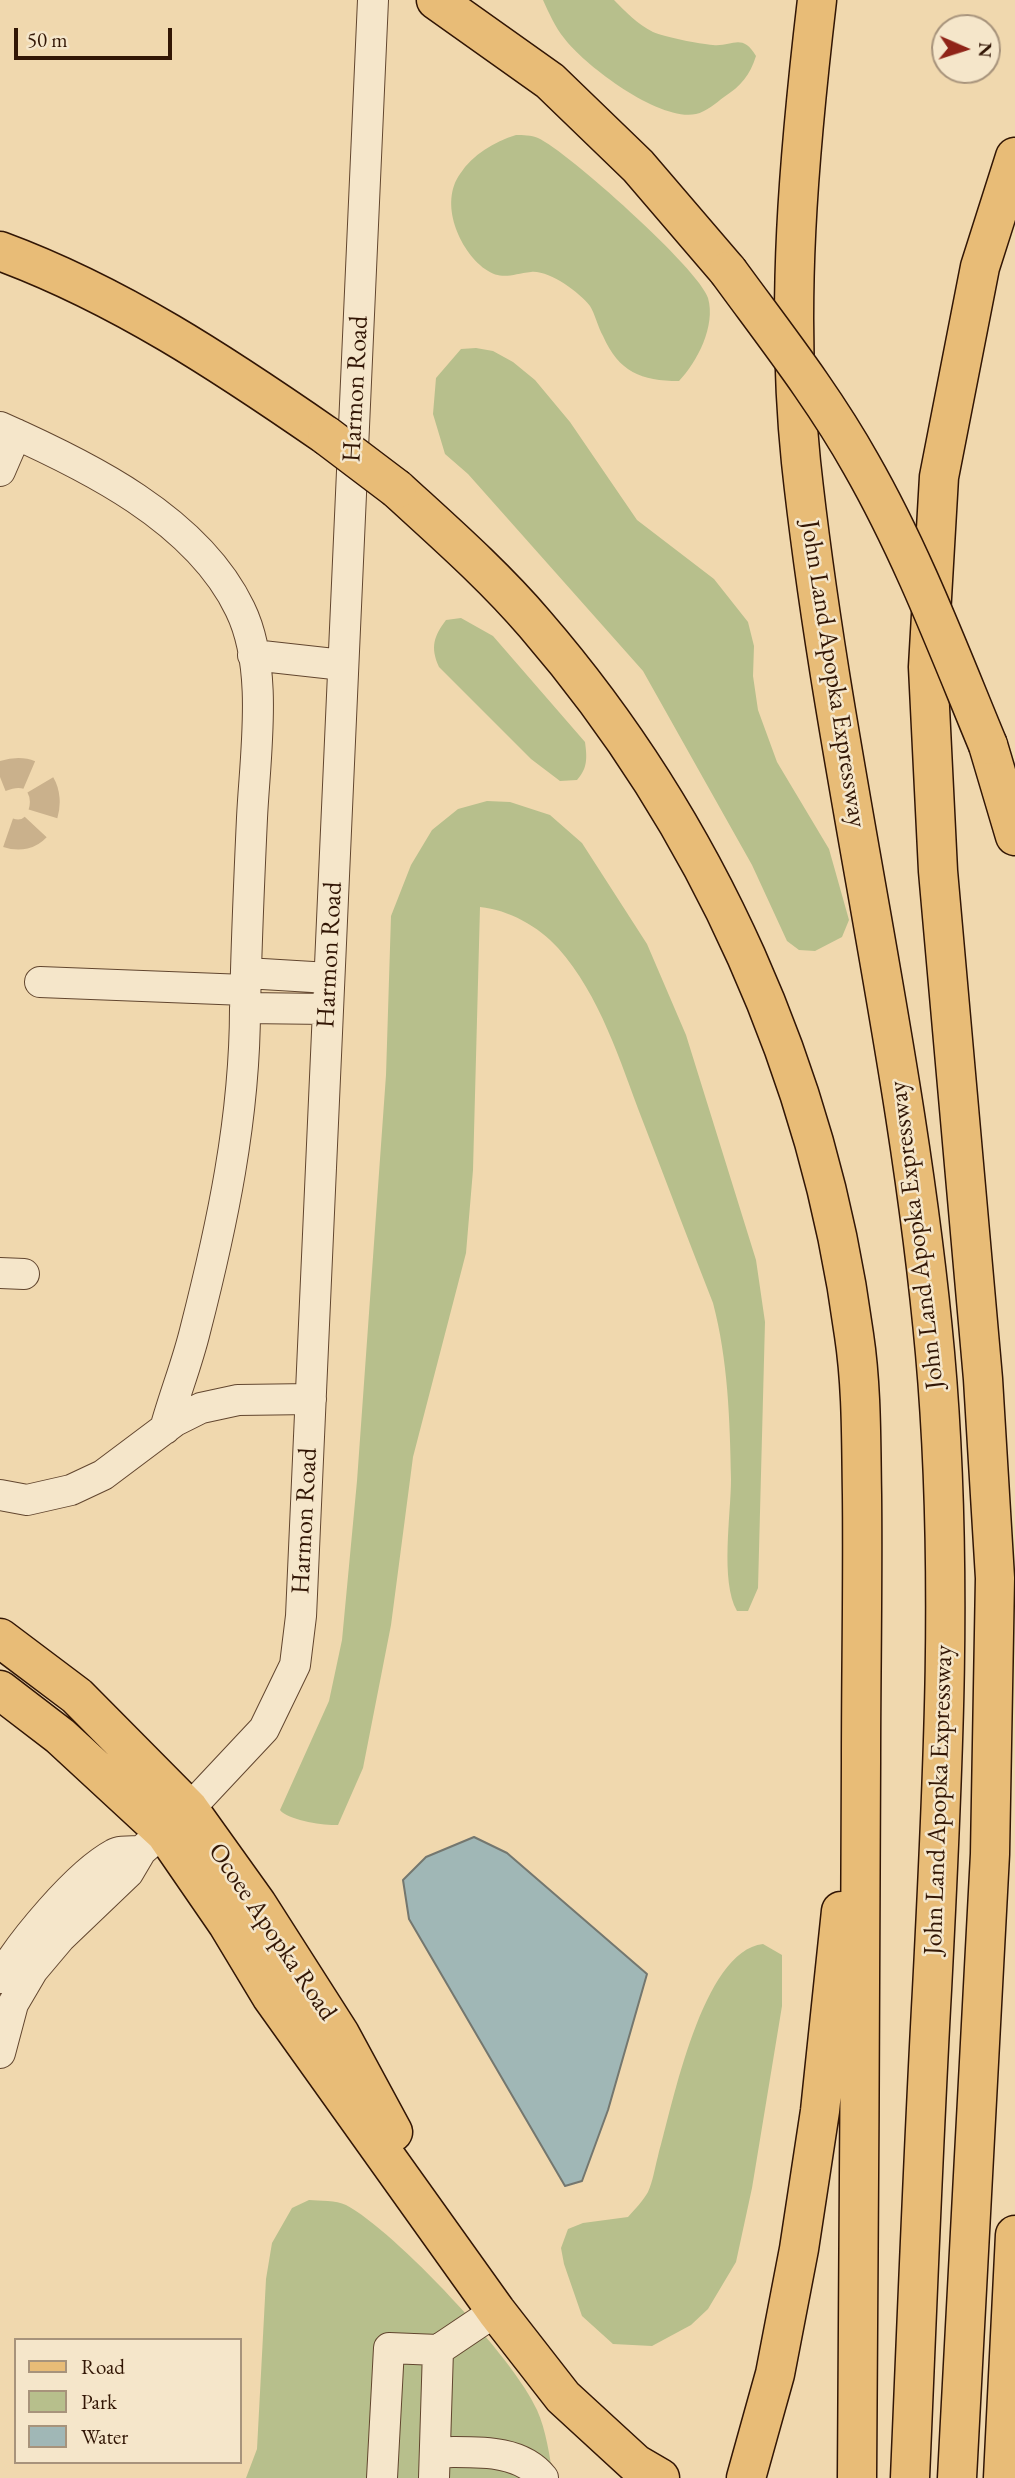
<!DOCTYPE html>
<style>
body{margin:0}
#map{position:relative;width:1015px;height:2478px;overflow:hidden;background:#f0d8ae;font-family:"EB Garamond",serif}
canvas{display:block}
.legend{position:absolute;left:14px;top:2338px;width:228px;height:126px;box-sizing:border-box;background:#f5e6ca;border:2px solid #a7937b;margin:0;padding:9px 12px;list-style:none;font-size:21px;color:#321605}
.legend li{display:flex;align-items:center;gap:14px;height:35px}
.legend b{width:35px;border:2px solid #a7937b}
.north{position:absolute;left:931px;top:14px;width:70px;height:70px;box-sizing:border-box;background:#f5e6ca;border:2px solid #a7937b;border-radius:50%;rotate:93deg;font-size:19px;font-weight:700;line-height:28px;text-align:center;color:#321605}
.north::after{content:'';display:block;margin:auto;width:24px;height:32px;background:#8f2418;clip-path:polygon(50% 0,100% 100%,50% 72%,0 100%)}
.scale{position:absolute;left:14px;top:28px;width:158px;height:32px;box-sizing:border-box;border:4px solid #321605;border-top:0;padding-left:9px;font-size:21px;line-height:24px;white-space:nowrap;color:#321605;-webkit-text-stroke:5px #f5e6ca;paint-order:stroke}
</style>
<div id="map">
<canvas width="1015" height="2478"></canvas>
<ul class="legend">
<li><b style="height:9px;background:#e8bc77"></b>Road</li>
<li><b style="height:19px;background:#b7bf8c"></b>Park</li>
<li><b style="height:19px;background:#a0b7b6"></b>Water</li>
</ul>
<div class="north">N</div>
<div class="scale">50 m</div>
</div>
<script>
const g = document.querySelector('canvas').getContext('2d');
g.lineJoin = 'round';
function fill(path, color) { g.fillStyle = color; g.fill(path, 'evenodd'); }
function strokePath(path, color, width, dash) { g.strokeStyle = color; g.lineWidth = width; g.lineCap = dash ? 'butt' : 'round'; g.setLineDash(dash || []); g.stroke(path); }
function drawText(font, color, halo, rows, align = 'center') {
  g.font = font + ' "EB Garamond",serif'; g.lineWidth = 5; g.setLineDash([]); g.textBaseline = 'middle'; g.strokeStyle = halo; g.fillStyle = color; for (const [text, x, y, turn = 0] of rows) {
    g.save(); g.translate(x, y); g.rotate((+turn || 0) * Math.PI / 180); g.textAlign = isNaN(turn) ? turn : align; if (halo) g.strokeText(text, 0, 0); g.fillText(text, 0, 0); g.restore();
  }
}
fill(new Path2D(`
 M543,0H614C626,12 637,24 653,32C665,37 699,44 713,45C732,47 742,32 756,56C750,75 741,86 724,97C716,103 706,112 696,114C660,122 585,66 564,38C555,27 549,13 543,0Z
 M516,135C523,135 531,135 538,138C567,151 700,270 708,298C716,326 697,362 679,381C641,381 619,372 603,336C598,327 595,314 590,306C579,292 549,270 531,272C512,274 502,281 485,269C459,250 439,203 460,174C473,154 494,142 516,135Z
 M476,348L493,351L513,362L535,380L570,422L637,520L714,579L748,622L754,646L753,676L758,710L777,762L829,849L849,920L842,937L815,951L799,950L787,941L752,865L643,671L468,474L445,454L433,414L436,378L461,349Z
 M461,618L493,636L585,742C587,757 588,768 577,780L560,781L531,759L439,667C430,647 434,636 446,620Z
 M487,801L510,802L550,815L582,843L647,944L686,1035L756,1260L765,1322L758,1588L748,1611H737C720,1581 731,1515 731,1479C730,1420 728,1360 713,1303C689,1242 666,1181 642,1119C620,1061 600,995 558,948C538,926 509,910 480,907L473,1170L466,1253L413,1457L391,1625L363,1768L338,1825C325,1826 287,1820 280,1810L329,1701L342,1640L357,1481L386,1075L391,916L411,865L432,830L458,809Z
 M763,1944L782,1955V2006L752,2188L736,2262L708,2309L691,2325L652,2346L613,2344L582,2316L564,2264L561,2248L568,2229L583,2223L628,2217C635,2209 643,2201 648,2192C653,2181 655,2167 658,2156C673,2104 702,1951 763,1944Z
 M309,2200C320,2201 336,2200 346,2205C395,2231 515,2359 537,2410C546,2430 550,2457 553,2478H246L257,2449L266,2279L272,2243L292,2208Z`), '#b7bf8c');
const water = new Path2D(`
 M474,1837L507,1853L647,1974L608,2110L582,2181L565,2186L409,1919L403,1880L426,1857Z`);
fill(water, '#a0b7b6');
strokePath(water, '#74776f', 2);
strokePath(new Path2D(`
 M0,777C65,751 54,860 0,829`), '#cab18c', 30, [30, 15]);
const minor = new Path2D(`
 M0,427C86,465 197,519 240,609C269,668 255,754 252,818C249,883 246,949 245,1014
 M0,471L16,434
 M253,655L343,665
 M246,973L329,978
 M40,982L245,990
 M0,1273L24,1274
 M165,1429C174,1396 187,1364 195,1331C222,1226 245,1118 245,1008L328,1009
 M0,1495L27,1500L71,1490L103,1475L175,1421L201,1408L238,1400L311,1399
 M0,1978C21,1942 77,1874 114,1854C121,1850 133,1852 141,1851
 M0,2053L13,2004L33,1970L60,1938L128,1873L141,1851L189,1809L264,1729L295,1665L301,1616L373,0
 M435,2452C472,2453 518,2447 543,2478
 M382,2478L389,2348L438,2350L496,2311
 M434,2478L438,2350`);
const major = new Path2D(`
 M0,1638L77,1696L189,1809L257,1904L340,2034L393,2132
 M0,1690L60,1736L165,1833L227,1923L271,1996L496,2311L563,2397L636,2464L660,2478`);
const highway = new Path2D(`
 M436,0L550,81L638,166L728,271
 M817,0C799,153 785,307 801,462C833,760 908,1053 935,1353C954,1565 943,1778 932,1990C923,2153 917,2315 910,2478
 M0,251C119,295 223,364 327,436
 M397,489C445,533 493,575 535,624C708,824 819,1073 854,1335C862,1388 861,1442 862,1495C863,1584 861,1673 861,1762C860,2001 859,2239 857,2478
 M988,745L1015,836
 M746,2478L775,2374L799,2249L820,2111L841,1911
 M957,2478L990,1854L995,1578L983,1379L938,871L928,667L939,477L980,267L1015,157
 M1003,2478L1015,2235`);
strokePath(minor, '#62462f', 32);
strokePath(major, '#321605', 41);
strokePath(highway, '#321605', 41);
strokePath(minor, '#f5e6ca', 30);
strokePath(major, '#e8bc77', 38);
strokePath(highway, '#e8bc77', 38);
const highwayBridge = new Path2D(`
 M728,271C774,334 823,396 861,464C912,553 949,651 988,745
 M327,436L397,489`);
strokePath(highwayBridge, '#321605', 41, []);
strokePath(highwayBridge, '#e8bc77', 38);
drawText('26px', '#321605', '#f5e6ca', [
 ["Harmon Road",356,389,-87],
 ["John Land Apopka Expressway",833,674,81],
 ["Harmon Road",330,955,-87],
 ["John Land Apopka Expressway",917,1235,-97],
 ["Harmon Road",305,1521,-87],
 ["John Land Apopka Expressway",939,1800,-88],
 ["Ocoee Apopka Road",272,1932,56]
]);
</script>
